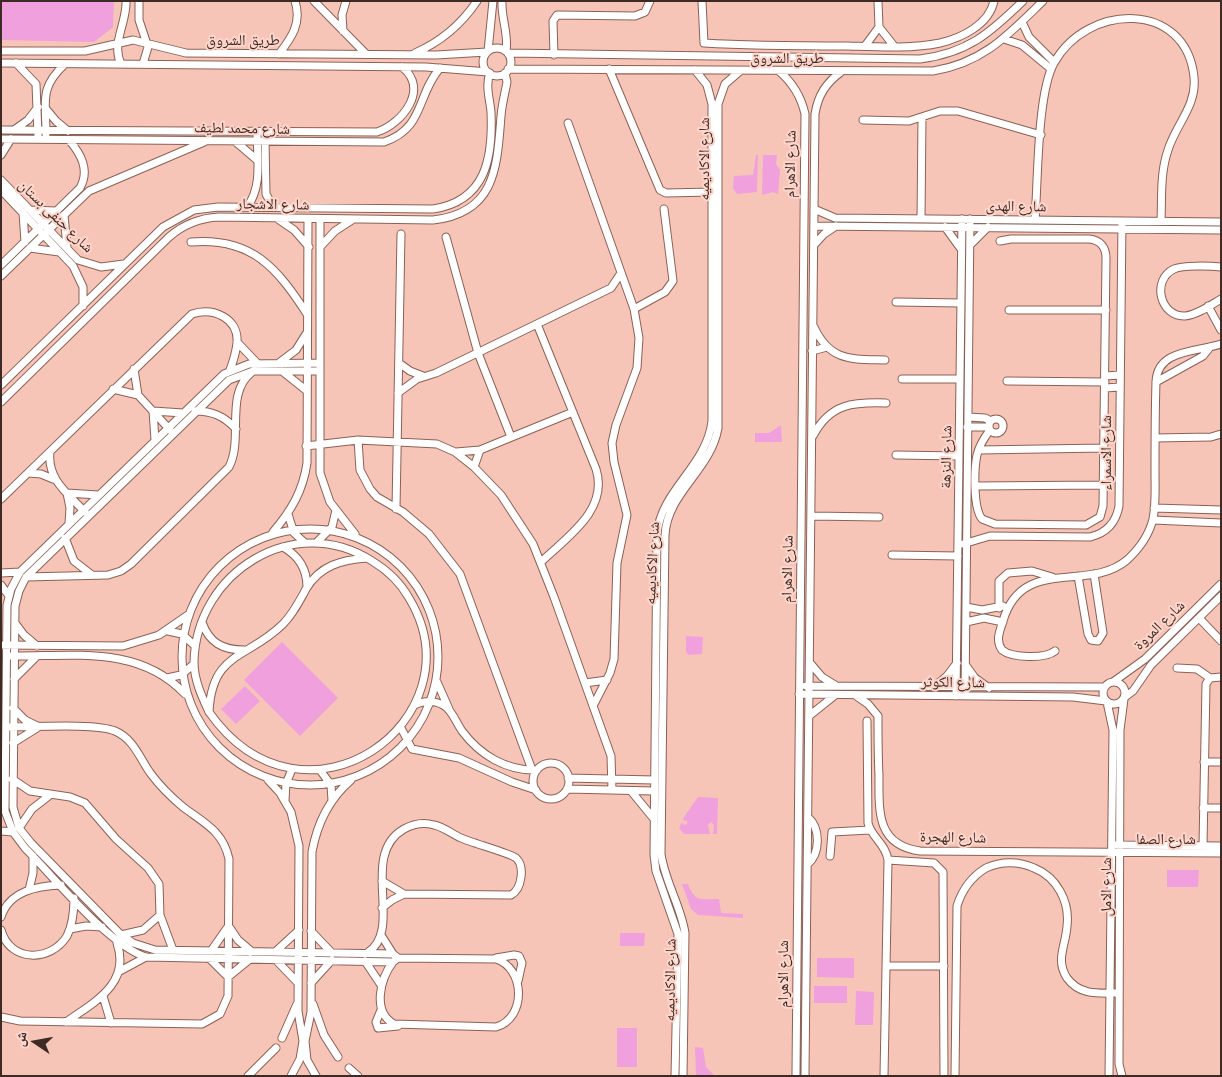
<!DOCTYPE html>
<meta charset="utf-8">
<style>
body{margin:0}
#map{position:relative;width:1222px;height:1077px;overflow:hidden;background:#f7c5b8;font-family:Ubuntu,"Noto Naskh Arabic",sans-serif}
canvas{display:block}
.frame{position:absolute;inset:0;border:2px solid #3d2a25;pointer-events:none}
.north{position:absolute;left:10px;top:1017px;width:50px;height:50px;-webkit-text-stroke:4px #fdd5ca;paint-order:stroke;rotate:282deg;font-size:14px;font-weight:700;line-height:20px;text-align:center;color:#3d2a25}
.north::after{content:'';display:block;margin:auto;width:18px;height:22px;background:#3d2a25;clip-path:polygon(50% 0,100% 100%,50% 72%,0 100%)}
</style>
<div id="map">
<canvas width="1222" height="1077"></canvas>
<div class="frame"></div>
<div class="north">ش</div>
</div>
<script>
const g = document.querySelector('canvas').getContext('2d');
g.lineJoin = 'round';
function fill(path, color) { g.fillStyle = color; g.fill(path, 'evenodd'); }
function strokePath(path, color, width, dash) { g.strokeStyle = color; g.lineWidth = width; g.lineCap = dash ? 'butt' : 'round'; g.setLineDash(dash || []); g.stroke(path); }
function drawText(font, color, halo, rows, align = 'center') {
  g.font = font + ' Ubuntu,"Noto Naskh Arabic",sans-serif'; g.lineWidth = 4; g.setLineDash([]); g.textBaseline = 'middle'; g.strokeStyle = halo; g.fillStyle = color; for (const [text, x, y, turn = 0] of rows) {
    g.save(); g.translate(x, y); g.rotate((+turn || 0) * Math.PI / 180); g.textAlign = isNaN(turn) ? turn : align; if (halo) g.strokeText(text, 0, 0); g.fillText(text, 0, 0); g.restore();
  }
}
fill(new Path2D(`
 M1,1H114L113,27L94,42L1,40Z
 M756,155H758L757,192L737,194L733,188L734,176L753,175Z
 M763,155H777L776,164L780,170L778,194L773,192L762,195Z
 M781,425L782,442H755V433H769Z
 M686,636L703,637L702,654L689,655L686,652Z
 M282,642L338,698L300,736L244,680Z
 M245,686L260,701L236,724L221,709Z
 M698,797L718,798L717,834H713L714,825L711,822L708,825L710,834H684L679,828L682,822L684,825L687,824V821L682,820Z
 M1167,870H1199L1198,887H1167Z
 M682,884H688C695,903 701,899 719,899L721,913L743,914V918L698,915L691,909Z
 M620,933H645L644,946H620Z
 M817,958H854V978L817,977Z
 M814,986H847V1003H814Z
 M856,991L874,992L873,1025H855Z
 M617,1028H637V1067H617Z
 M695,1047L703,1048L706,1067L715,1076H696Z`), '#f0a0dd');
const minor = new Path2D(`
 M139,1V20L148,47L143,64
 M314,1L366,54
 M502,1C501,18 509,35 506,51
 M702,1L704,43C752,46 800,46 848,46C878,47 911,49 940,43C961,38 989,25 994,1
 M1022,22L1029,37L1054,62
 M879,27L894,46
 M343,31L342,15L346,1
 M1004,39L1022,45L1051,69
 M865,46L879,27L878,1
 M483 62a14 14 0 1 1 28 0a14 14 0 1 1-28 0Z
 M1,51H85L133,40L186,53L436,55L487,52
 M488,51L493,1
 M415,53C440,42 461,25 477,1
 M508,53L920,59C968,53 990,33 1023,1
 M279,54C292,37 302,23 295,1
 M554,55L553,21L557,15L635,16L645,12L650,1
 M1,63L426,67L488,72
 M16,63L36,84L38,135
 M121,64C111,43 127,23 126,1
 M508,69L933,71C983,63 1008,35 1043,1
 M609,69L660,190L666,193L712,192
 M779,71C793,83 801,96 805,114L796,1076
 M46,109L56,121L68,131
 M863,120L909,121L940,111H958L1041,135
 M568,123L634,309L639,338L637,368L616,425L612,443L614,462L627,515L617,563L614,659L610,673L593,706
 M1,130L377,132C402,124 430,89 402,67
 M14,130L28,120L38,107
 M46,134C46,101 39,88 65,64
 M1,139L384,142C425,128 416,96 440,68
 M265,139L266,194L273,207
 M236,142L257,160
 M1,155L11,139
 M1,180L78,260L101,267L124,264
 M1,190L73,266L83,287V306
 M247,207C263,187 257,156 257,132
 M814,209L835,218L1221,222
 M30,210L56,211
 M23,213L25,242
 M64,215L67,248
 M278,219L294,230L309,247
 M320,219V473L330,502L355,534
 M921,219L922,117
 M1035,220C1038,182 1037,94 1054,63C1087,3 1186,0 1194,77C1197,106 1176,124 1168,150C1160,173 1162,197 1161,221
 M814,226L1221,230
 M945,227L961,249
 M446,237L478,353L511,437
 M191,242C252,237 277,268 307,314
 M814,245L824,234L836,226
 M970,245L988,227
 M320,247L335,231L352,220
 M30,248L59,252
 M1,265L80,188C90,170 81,154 69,140
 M1221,267C1211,266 1182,265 1174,269C1151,280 1160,317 1185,316C1197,315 1211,305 1221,299
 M1,276L89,191L204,142
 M896,302L961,303
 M1208,306L1221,330
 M634,309L665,292L673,281L664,209
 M1009,310H1106
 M537,324L596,469C609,510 567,537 541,562
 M814,327C830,362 852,359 885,360
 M237,342L258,364
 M812,351L827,347
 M280,362L296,350L306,334
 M319,363L249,364L224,374L20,572L11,589L7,605L5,811L13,832L25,848C55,878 108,945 146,957L393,962L398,958L496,959C525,968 527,1018 496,1027L394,1024C372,1012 380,979 393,962
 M399,363L410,371L423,376
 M134,369L138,395L171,431
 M282,371L307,391
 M319,371H253L229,380L26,577L19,591L15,606L13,807L19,828L31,843L121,935L133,943L155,950L393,954L398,958
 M1105,376L1120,375
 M902,379H960
 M1007,381L1105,382
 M1156,382L1203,356L1210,347
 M1,385L163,227L194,210L218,207L433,209C486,201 493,158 491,112C490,100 485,85 490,73
 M1105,388L1120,387
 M113,389L138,395
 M398,393L417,379L436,373L611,288L621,273
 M1,402L169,237C184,224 199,218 219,217L433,220C496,213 497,167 501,116C502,104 505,93 507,82L505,73
 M195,411C212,411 224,416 236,429
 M968,417L985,418L991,421
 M989 426a7 7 0 1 1 14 0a7 7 0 1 1-14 0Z
 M967,427H989
 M990,430C984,438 979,446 977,455C974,469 973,508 982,519L995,524L1086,525L1100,517L1103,506L1106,258C1106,247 1100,240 1089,239H1011L1000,241
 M813,436C830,403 854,402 886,403
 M1155,438L1211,437L1221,434
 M155,440L153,411L183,413
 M358,440L360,470L370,489L377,497L403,512L429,534L460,574L532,770
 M306,446L358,440L437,444L455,452L474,467L501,495L533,544L554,597L611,756L612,790
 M979,450L1104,448
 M50,452C47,479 67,493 85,512
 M456,452L480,450L573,412
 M896,455L959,456
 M474,467L480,450
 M28,473L41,474L53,479
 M976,486L1104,485
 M1,499L192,314C213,307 239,318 237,343C236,352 233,362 230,370
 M1154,508L1221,510
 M396,509L401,234
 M288,514L294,533L304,542
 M811,516L879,517
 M1153,520L1221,523
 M69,523L70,508L67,493L98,495
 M182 657a128 128 0 1 1 256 0a128 128 0 1 1-256 0Z
 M273,532C291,511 303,491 307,463L308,219
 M65,538L74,561L92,575
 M318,541L332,527L336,510
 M963,544L990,536L1090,537C1107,533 1116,523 1119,506L1122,221
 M283,547C299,556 307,569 307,587
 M892,555L958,556
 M1,573L20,572
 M1078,576L1088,634L1091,640L1098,641L1103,633L1094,574
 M26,577L108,575L121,571L131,564L229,467C244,438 224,394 252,372
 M1,585L9,596
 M966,607L982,610L1003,606
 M999,608V581L1008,573L1032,571L1052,577
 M1199,618L1221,641
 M202,622C209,643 223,650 244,650
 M966,622L984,618L1003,622
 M15,623L24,635L37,646
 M168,631L182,634L195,646
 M1,645L123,646L159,635L188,615
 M1055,651C1045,659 1012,658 1002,650C995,640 1000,631 1003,621C1022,555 1088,593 1127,560C1139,549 1149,535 1153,519C1156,504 1155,488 1155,473C1155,443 1155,413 1156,382C1157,349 1197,352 1221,344
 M9,656C71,657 138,644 185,694
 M810,663L822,677L835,685
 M965,664L975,678L989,688
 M1177,668L1197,669L1210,678
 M167,678L181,675L194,664
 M14,679L36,657
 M1103 693a11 11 0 1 1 22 0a11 11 0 1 1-22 0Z
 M437,682L449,709
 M1113,682L1145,659L1221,584
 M585,683L607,680
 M806,686L1105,687
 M934,687L947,676L957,663
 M799,694L1073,697L1106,701
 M855,695L868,704L878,716C878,736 878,756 879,775C879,811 876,845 920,851L1221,853
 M956,696L962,219
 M965,696L970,219
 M1125,697L1133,691L1151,665L1221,596
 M1107,702L1113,730L1109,1076
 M414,705C425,700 438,700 447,708C453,713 457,724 462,731C480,755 506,771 537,770
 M13,708L25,720L37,726
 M209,712C202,697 194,680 194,662C196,572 294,511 372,561C387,570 400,582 409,598C482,719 304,847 209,712C212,651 248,659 283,624C293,614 299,602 306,589C320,565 342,560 367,558
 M809,716L834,696
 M867,721L868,823C871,837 886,844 888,860L884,1076
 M400,726L412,749L459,758L512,782L536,790
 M13,743L37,728
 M1204,762H1221
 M533 781a18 18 0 1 1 36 0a18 18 0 1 1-36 0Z
 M320,770L331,785L332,801
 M568,778L654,780
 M12,779L30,791L70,797L85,803L116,839L148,868L159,884L160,915L173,950
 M268,780L280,793L291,812L299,846L298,1011L303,1041L300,1059L291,1076
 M567,789L654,791
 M631,791L654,819
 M285,800L286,784L292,769
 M1203,808H1221
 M19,828L32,809L50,795
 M1,831L13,832
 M1116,845L1221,846
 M1203,846L1206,684L1210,678L1221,677
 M830,856L832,832L870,830
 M888,860L934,863L943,872L944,1076
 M808,864C820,853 821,829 808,817
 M382,881L404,894
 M29,890L33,873V856
 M1,917C9,891 37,886 61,885
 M230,928L238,940L251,951
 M70,929L86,926L102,927
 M1,930C10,963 51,962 67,936C73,924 74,911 74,898
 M311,931L331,952
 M121,935L143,930L160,915
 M381,935L393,954
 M211,951L227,928
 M275,952L299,930
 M367,953C405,930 358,855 404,829C413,824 424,822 434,825C444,827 452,834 461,838C472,843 510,853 516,858C525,866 522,889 511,895L404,894L392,900L382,908
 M496,958L514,955L519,956L522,963L518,981
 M210,959L228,977L250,959
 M276,960L298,983
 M365,961L381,985
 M886,966H944
 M120,971L146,957
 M311,983L332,960
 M103,996L111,1023
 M313,1004L324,1035L338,1057
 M381,1010L376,1022L378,1028L398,1026
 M1,1017L20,1021L202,1024L220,1014L228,996L229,859C223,831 204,823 183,807C171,797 160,786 151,774C140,759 134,739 115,731C97,723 33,727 9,727
 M66,1022C94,1002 131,984 117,943
 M282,1038L297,1004
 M349,1068L358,1076
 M248,1076L276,1048
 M316,1076L307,1060L305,1041L311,1012L312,852C317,824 329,799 351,780
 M675,1076L678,934L656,871L654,855L657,534C661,490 707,466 712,421V104L707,85L695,70
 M683,1076L685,933C681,906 665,882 661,854L665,535C667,493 711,470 718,428V104L725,84L740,71
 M805,1076L815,114C818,95 826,83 841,72
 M955,1076L957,906C962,890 971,877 986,868C1001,861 1019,861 1034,868C1057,877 1070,902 1067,926C1066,945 1055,960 1067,978C1080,996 1100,993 1119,993
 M1122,1076L1119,1064L1120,730L1124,699`);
strokePath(minor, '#8c6155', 9);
strokePath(minor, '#fff', 7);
drawText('15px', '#3d2a25', '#fdd5ca', [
 ["طريق الشروق",243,40],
 ["طريق الشروق",787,58],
 ["شارع محمد لطيف",242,128,1],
 ["شارع الاكاديميه",704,159,-90],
 ["شارع الاهرام",790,164,-89],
 ["شارع الاشجار",273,204,1],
 ["شارع الهدى",1016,206,1],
 ["شارع حنفى بستان",56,216,44],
 ["شارع الاسمراء",1106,453,-90],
 ["شارع النزهة",946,457,-89],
 ["شارع الاكاديميه",652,563,-87],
 ["شارع الاهرام",787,569,-89],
 ["شارع المروة",1159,625,-44],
 ["شارع الكوثر",953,682,1],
 ["شارع الهجرة",953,837,1],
 ["شارع الصفا",1166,839],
 ["شارع الامل",1106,887,-90],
 ["شارع الاهرام",783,974,-90],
 ["شارع الاكاديميه",670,980,-89]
]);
</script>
